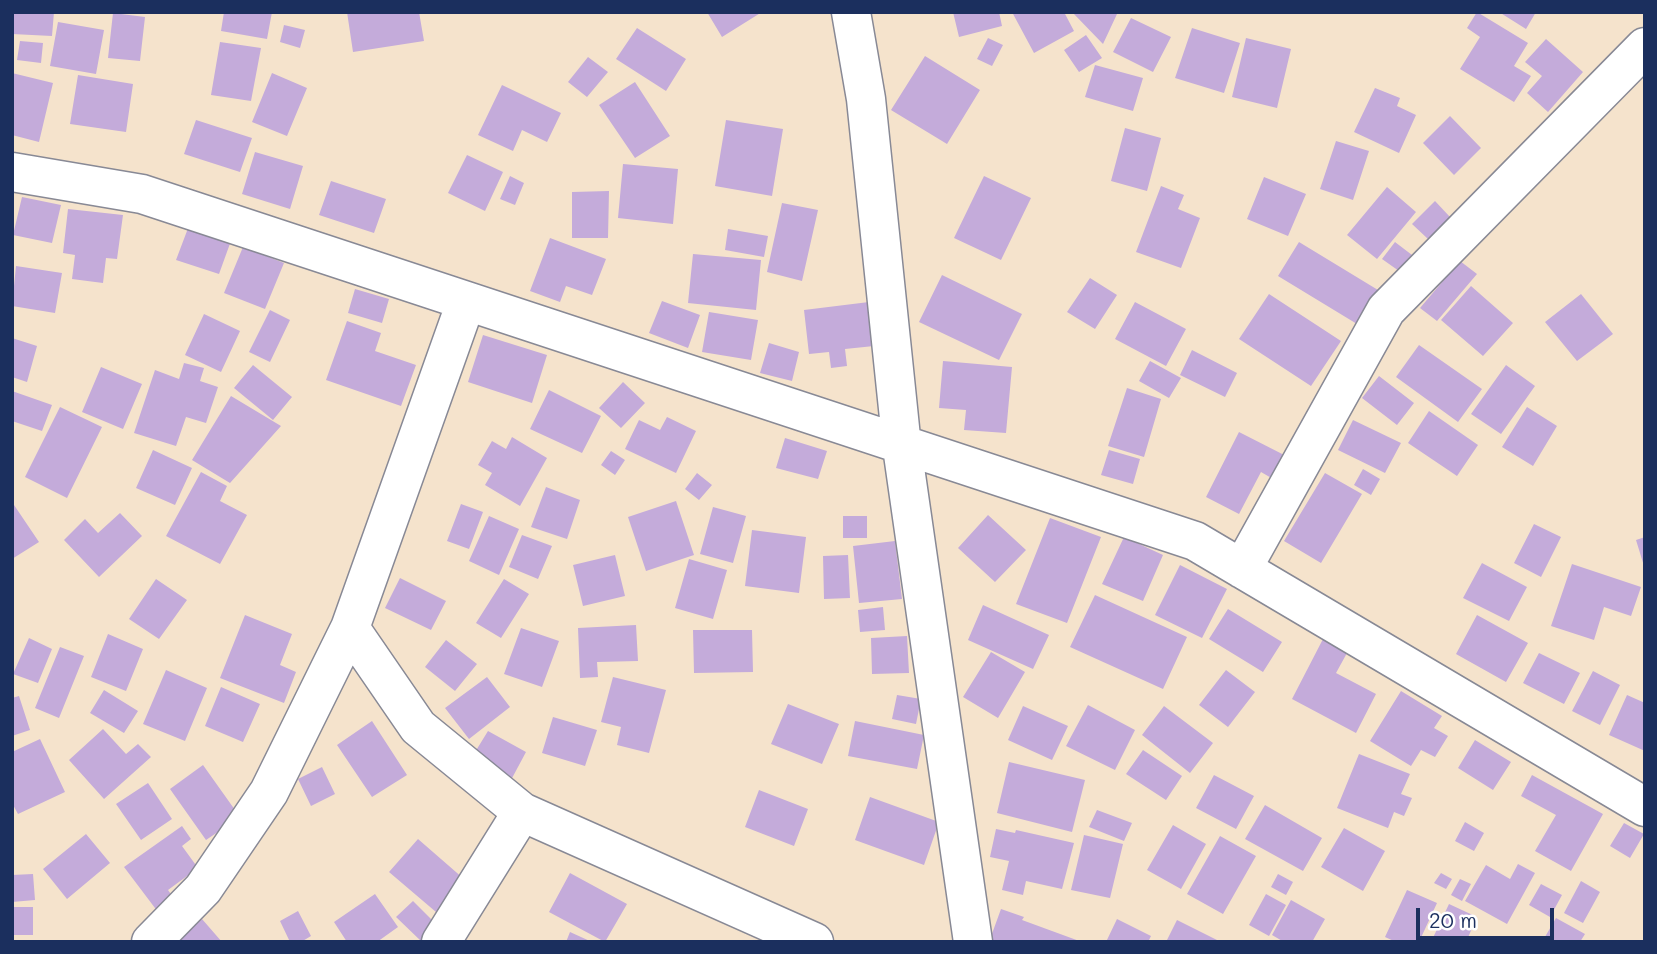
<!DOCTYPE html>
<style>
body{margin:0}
#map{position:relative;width:1657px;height:954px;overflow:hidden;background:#f5e3cc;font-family:Mali,sans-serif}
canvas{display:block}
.frame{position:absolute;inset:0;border:14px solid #1b2f5e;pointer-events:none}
.scale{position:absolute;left:1416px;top:908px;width:138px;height:32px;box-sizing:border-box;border:4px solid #1b2f5e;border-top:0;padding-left:9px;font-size:21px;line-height:24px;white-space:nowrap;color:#1b2f5e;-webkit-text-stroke:5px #fff;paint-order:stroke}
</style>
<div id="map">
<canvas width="1657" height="954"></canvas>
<div class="frame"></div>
<div class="scale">20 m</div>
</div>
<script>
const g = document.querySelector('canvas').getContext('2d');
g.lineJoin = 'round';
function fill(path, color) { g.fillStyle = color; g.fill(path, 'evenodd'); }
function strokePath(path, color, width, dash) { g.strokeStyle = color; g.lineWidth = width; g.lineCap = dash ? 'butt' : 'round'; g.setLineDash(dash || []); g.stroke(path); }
fill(new Path2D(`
 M14,12H54L52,36L12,34Z
 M224,12H272L267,39L221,31Z
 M347,12H419L424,41L353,52Z
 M707,12H762L722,37Z
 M953,12H999L1002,26L959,37Z
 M1012,12H1064L1074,31L1034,53Z
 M1072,12H1116L1117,14L1103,44Z
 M1477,12L1528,43L1514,66L1531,76L1514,102L1460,69L1480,37L1467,28Z
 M1499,12H1536L1526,29Z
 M113,13L145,17L140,61L108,58Z
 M1131,18L1171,37L1153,72L1113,52Z
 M58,22L104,30L96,74L50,66Z
 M284,25L305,30L300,48L280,42Z
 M637,28L686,59L666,91L616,59Z
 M1192,28L1240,43L1224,93L1175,78Z
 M1086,35L1102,58L1079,72L1064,50Z
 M988,38L1003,45L992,66L977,59Z
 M1246,38L1291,49L1277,108L1232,97Z
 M1546,39L1583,72L1548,112L1527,93L1542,76L1525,62Z
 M20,41L43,43L41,63L17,60Z
 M220,42L261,48L251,101L211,95Z
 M925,56L980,90L947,144L891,110Z
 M588,57L608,72L587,97L568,82Z
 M1095,65L1143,78L1133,111L1085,97Z
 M12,73L53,83L39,142L12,135Z
 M272,73L307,88L287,136L252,122Z
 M78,75L133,84L126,132L70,124Z
 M635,82L670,136L635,158L599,105Z
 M502,85L561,113L547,142L522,130L513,151L478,135Z
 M1375,88L1400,98L1397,106L1416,115L1399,153L1354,132Z
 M1450,116L1481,148L1454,175L1423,143Z
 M196,120L252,138L240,172L184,154Z
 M726,120L783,129L772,196L715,186Z
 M1125,128L1161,138L1147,191L1111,181Z
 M1336,141L1369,151L1353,200L1320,189Z
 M255,152L303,166L290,209L242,194Z
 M467,155L503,172L485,211L448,193Z
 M623,164L678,169L673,224L618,218Z
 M510,176L524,183L515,205L500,199Z
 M984,176L1031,198L1001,260L954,238Z
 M1264,177L1306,194L1288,236L1247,219Z
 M331,181L386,199L374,233L319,215Z
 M1161,186L1184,195L1178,209L1200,218L1181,268L1136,252Z
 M1387,187L1416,212L1377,259L1347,235Z
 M609,191L608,238H572V192Z
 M22,197L61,205L52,243L13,235Z
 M1435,201L1450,217L1428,239L1412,224Z
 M782,203L818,210L802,281L767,272Z
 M68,209L123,215L117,259L106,258L103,283L72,279L75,255L63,253Z
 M190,223L232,238L219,274L176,260Z
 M728,229L768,236L764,257L725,250Z
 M550,238L606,259L592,295L566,286L560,302L530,291Z
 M1299,242L1378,290L1357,324L1278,276Z
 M1395,242L1412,255L1399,271L1382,259Z
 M243,247L284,263L265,309L224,293Z
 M693,254L761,260L756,310L688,303Z
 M1460,261L1477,274L1437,321L1420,308Z
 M16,266L62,273L55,313L12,306Z
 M942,275L1022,314L999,360L919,322Z
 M1090,278L1117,295L1095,329L1067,312Z
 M1471,286L1513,323L1483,356L1441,320Z
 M355,289L389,299L382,323L348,313Z
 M1269,294L1341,341L1311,386L1239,339Z
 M1581,294L1613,334L1577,361L1545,322Z
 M662,301L700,315L688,348L649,333Z
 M869,302L874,346L845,349L847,366L831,368L829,352L809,354L804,310Z
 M1135,302L1186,329L1166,366L1115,339Z
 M270,310L290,320L270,362L249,352Z
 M709,312L758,320L751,360L702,352Z
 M204,314L240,331L221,372L185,355Z
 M347,321L381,333L375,351L416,365L401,406L326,380Z
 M483,335L547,355L532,403L468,382Z
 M12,338L37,346L27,382L12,377Z
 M769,343L799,352L792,381L760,373Z
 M1419,345L1482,389L1458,422L1396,377Z
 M1192,350L1237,373L1225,397L1180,375Z
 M943,361L1012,367L1006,433L964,430L966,410L939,408Z
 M1150,361L1181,378L1169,398L1139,381Z
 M184,363L204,368L200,381L218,387L206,423L186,417L176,446L134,433L155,370L179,379Z
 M253,365L292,397L273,420L234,388Z
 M1506,365L1535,386L1501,434L1471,414Z
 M101,367L142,384L123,429L82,412Z
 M1379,376L1414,403L1397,425L1362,398Z
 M623,382L645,403L621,428L599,408Z
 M1127,388L1161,399L1144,457L1108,446Z
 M549,390L601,416L582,453L530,429Z
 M12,391L52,405L42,431L12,421Z
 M231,396L281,426L230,483L192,460Z
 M60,407L102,427L67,498L25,477Z
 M1527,407L1557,426L1533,466L1502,447Z
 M1429,411L1478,445L1457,476L1408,443Z
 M667,417L696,431L676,473L625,449L639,420L660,430Z
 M1353,420L1401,443L1385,473L1338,450Z
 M1239,432L1292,459L1280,483L1261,472L1239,514L1206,497Z
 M512,437L547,458L520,506L485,485L492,473L478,465L492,441L506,449Z
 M785,438L827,451L818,479L776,468Z
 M153,450L192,468L175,505L136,488Z
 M1109,450L1140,459L1133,484L1101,475Z
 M611,451L625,460L615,475L601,465Z
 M1363,469L1380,479L1371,495L1354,485Z
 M201,472L227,486L220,501L247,515L220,564L166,536Z
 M697,473L712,485L699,500L685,489Z
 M1325,473L1362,494L1321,563L1284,541Z
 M546,487L580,500L567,539L531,527Z
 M676,501L694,555L646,571L628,517Z
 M12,502L39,542L12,559Z
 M461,504L483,512L469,549L447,541Z
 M713,507L746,516L733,563L700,554Z
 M120,513L142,536L99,577L64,540L85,519L98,533Z
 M988,515L1026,550L995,582L958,548Z
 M489,516L519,529L499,575L469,561Z
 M843,516H867V538H843Z
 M1050,518L1101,537L1067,623L1016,604Z
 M1534,524L1561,537L1541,577L1514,563Z
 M752,530L806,537L799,593L745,586Z
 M522,535L552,546L538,579L509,567Z
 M1124,537L1163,555L1143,601L1102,584Z
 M1645,537V566H1644L1636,540Z
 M895,541L902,599L859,603L853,546Z
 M615,555L625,596L583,606L573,565Z
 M848,555L850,598L824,599L823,556Z
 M689,559L727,570L713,619L675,608Z
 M1482,563L1527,587L1509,621L1463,598Z
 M1572,564L1641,587L1631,616L1604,607L1594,640L1551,626Z
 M1180,565L1227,589L1202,638L1155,615Z
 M400,578L446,601L431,630L385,608Z
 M156,579L187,600L159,639L129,619Z
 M504,579L529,594L501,638L476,623Z
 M1095,595L1187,637L1163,689L1070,647Z
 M983,605L1049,635L1033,669L968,640Z
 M883,607L885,630L860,632L858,610Z
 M1228,609L1282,642L1263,672L1209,639Z
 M245,615L292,634L280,665L296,672L284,703L220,678Z
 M1477,615L1528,643L1506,682L1456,654Z
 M636,625L638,661L597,662L598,677L580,678L578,628Z
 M521,628L559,641L542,687L504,674Z
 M693,630H752L753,672L694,673Z
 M108,634L143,649L126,691L91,677Z
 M907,636L909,673L872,674L871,638Z
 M29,638L52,649L38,683L13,674Z
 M1323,639L1347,653L1336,673L1376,694L1356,733L1292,699Z
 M446,640L477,664L455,691L425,667Z
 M60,647L84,656L59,718L35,708Z
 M991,652L1025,672L998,718L963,697Z
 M1539,653L1580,673L1564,704L1523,683Z
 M166,670L207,688L185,741L143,724Z
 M1226,670L1255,692L1228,727L1199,705Z
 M1593,671L1620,685L1600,725L1572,711Z
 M487,677L510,707L469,739L445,708Z
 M613,677L666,690L649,753L617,745L621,727L601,722Z
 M221,687L260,704L243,742L205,726Z
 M104,690L138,711L124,733L90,713Z
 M1401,691L1442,716L1434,728L1448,736L1435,757L1421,750L1411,766L1370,741Z
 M897,695L921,699L916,724L892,719Z
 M1627,695L1645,703V751L1609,735Z
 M19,696L30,730L12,736V698Z
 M788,704L839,724L822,764L771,744Z
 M1088,705L1135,730L1115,770L1066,746Z
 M1023,706L1068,726L1052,760L1008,740Z
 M1164,706L1213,743L1190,773L1142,735Z
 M553,717L597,730L585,766L542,753Z
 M372,721L407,775L372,797L337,745Z
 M855,721L924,735L917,769L848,756Z
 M103,729L126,754L138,744L151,757L104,799L69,760Z
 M488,731L526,752L511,780L472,757Z
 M40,739L65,792L18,814L12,803V752Z
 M1475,740L1511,762L1493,790L1458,768Z
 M1143,750L1182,776L1166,800L1126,774Z
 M1359,754L1410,774L1401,794L1412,798L1404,816L1394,812L1388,828L1337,808Z
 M1009,762L1085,780L1072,832L997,813Z
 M203,765L240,817L206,840L170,789Z
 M322,767L335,794L311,806L298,779Z
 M1214,775L1254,796L1236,829L1196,808Z
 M1532,775L1603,814L1571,871L1535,851L1556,815L1521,796Z
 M148,783L172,819L141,840L116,804Z
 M759,790L808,809L794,846L745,827Z
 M870,797L939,822L924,865L855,840Z
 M1265,805L1322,838L1303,871L1245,839Z
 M1097,810L1132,823L1124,841L1089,827Z
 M1465,822L1484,833L1474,851L1455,841Z
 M1624,823L1644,834L1630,858L1610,846Z
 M1173,825L1206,844L1181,889L1147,870Z
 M182,826L191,839L182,846L198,868L168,890L175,900L158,912L124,867Z
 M1344,828L1385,851L1363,891L1321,867Z
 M996,829L1015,833L1016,830L1074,843L1062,889L1026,881L1023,895L1002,890L1009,861L990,857Z
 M86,834L110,863L67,899L43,869Z
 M1084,835L1123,844L1110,898L1071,890Z
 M1220,836L1256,856L1223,914L1187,894Z
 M418,839L464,879L436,912L389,872Z
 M1518,864L1535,873L1507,924L1465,901L1486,865L1510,879Z
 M570,873L627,904L605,942L549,912Z
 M1441,873L1452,879L1446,889L1434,883Z
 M33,874L35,900L12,902V875Z
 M1278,874L1293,882L1286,895L1271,887Z
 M1460,879L1471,884L1462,901L1451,895Z
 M1581,881L1600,892L1583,923L1564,913Z
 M1541,884L1562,895L1550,917L1529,905Z
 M1407,890L1437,903L1419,942H1396L1385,937Z
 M375,894L398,927L377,942H347L334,922Z
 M1266,894L1286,905L1269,936L1249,925Z
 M1291,900L1325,919L1312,942H1284L1272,935Z
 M413,901L438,926L422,942L396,917Z
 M1449,904L1477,917L1466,942H1431Z
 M12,907H33V935H12Z
 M1001,909L1024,917L1022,920L1082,942H989Z
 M298,911L311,936L301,942H290L280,921Z
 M1556,918L1585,934L1580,942H1542Z
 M202,919L222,942H177Z
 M1117,919L1151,936L1148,942H1106Z
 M1177,920L1221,942H1166Z
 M570,932L592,942H566Z`), '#c4abda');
const street = new Path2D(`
 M851,12L866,99L902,447L973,942
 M12,172L142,194L1195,541L1645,807
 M1242,569L1386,310L1645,47
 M350,628L418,727L522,812L814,942
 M151,942L203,889L269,792L350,628L466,302
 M441,942L522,812`);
strokePath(street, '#888995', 41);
strokePath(street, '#fff', 38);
</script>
